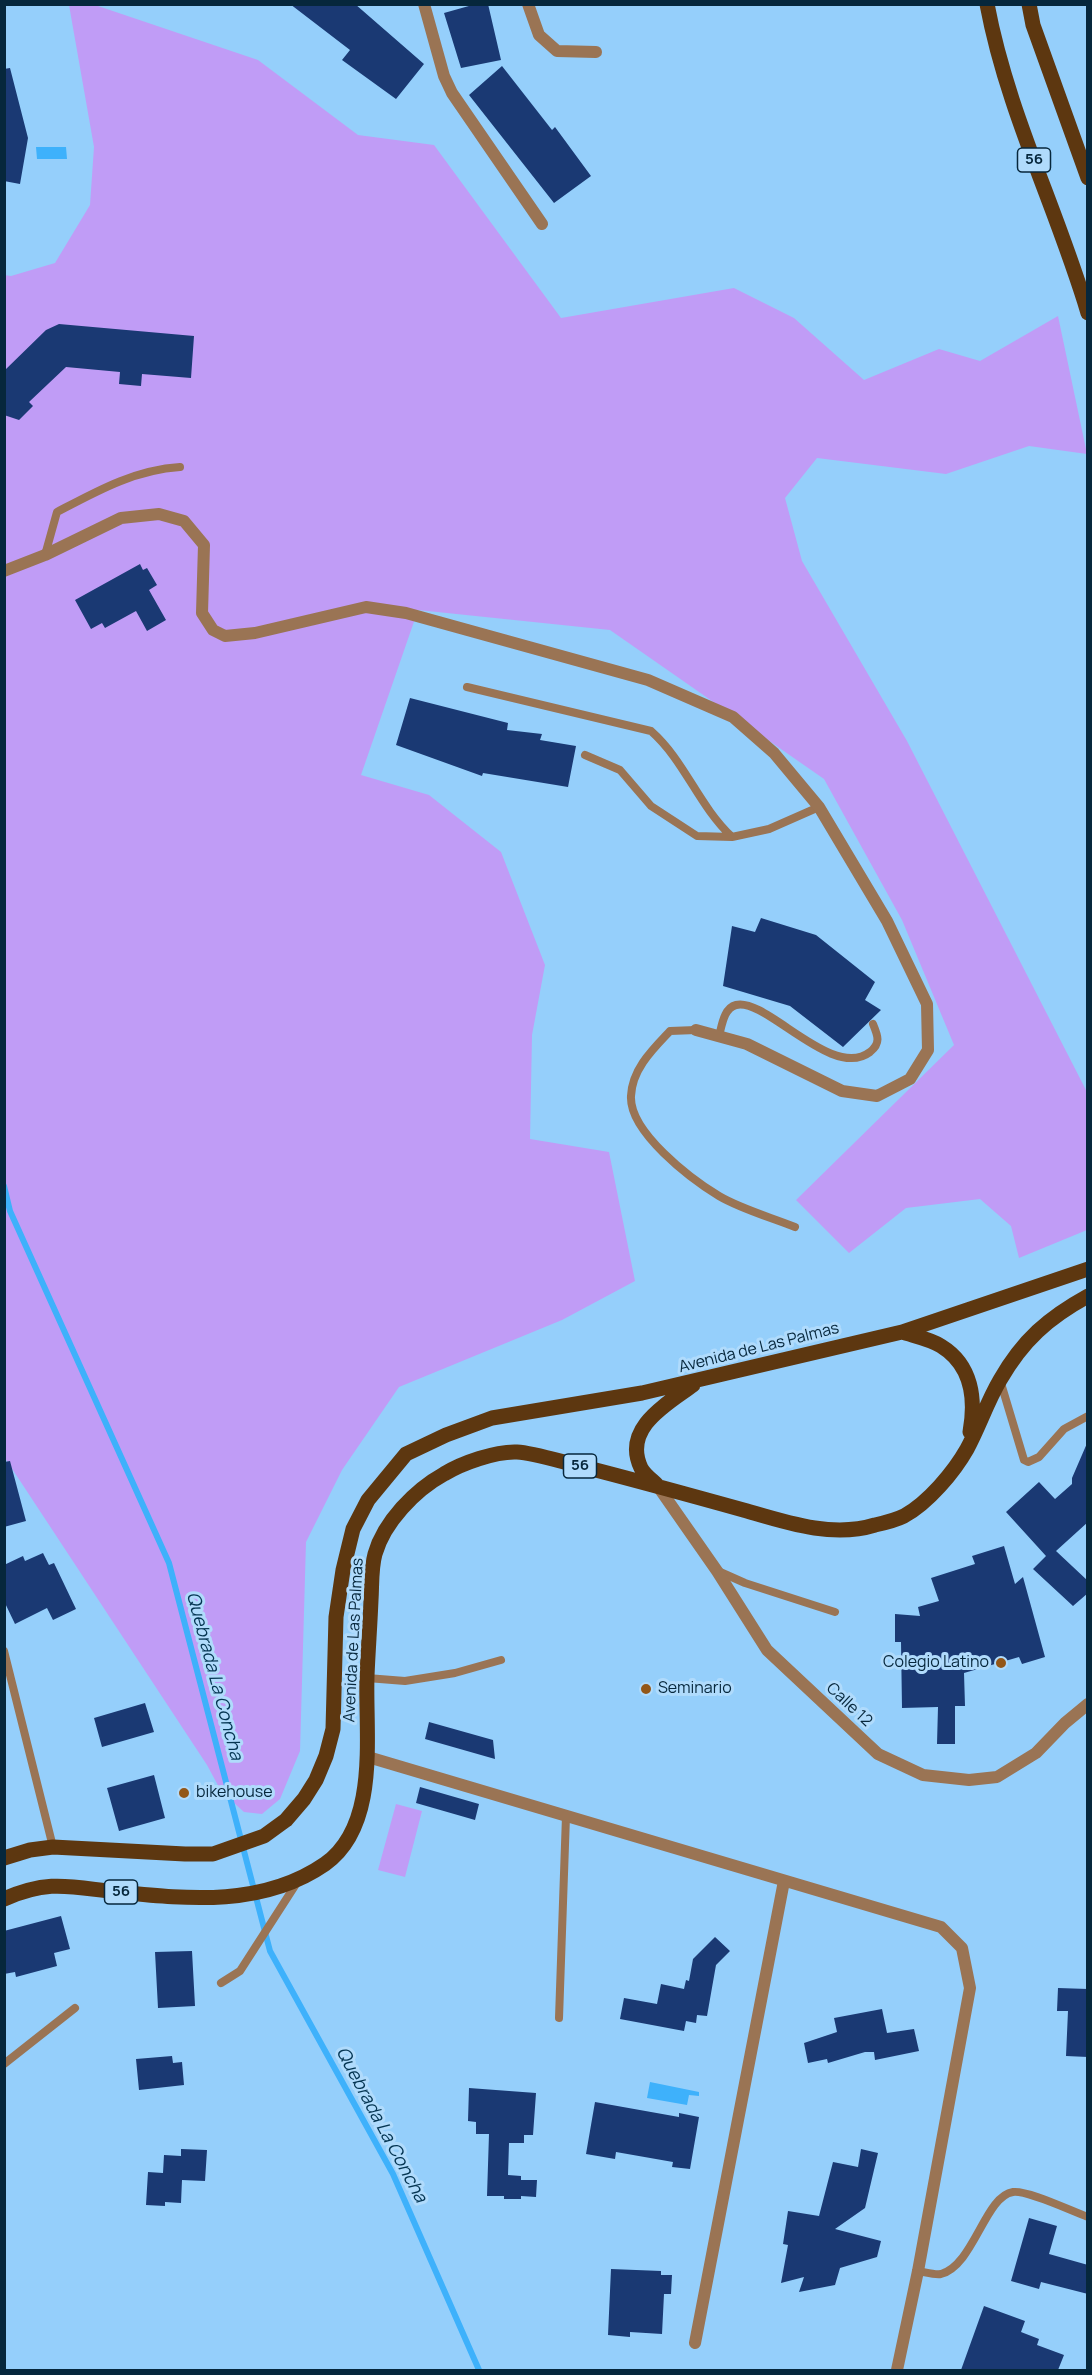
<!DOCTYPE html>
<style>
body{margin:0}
#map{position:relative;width:1092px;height:2375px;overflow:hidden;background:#95cffb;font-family:Manrope,sans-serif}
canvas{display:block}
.frame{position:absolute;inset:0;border:6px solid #06273c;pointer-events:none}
</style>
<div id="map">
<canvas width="1092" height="2375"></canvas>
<div class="frame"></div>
</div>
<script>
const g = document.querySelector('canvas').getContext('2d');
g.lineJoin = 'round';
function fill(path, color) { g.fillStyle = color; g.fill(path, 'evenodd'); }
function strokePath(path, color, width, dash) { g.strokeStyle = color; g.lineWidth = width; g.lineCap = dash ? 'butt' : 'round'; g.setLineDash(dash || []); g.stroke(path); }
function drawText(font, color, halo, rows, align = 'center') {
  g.font = font + ' Manrope,sans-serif'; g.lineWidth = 6; g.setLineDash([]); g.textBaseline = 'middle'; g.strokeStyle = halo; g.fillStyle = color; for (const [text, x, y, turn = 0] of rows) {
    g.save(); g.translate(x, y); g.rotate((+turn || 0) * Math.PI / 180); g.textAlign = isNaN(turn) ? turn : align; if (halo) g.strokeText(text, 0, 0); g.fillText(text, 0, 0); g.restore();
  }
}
fill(new Path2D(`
 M69,5H95L258,60L358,135L434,145L561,318L734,288L794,318L864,380L939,349L980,361L1058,316L1087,454L1029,446L946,474L817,458L785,498L802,561L907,741L1087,1092V1230L1019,1258L1011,1226L980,1199L906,1208L849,1253L796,1200L954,1045L902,920L824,779L610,630L418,610L361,775L429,795L501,852L545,965L532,1035L530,1139L609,1152L635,1281L562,1320L399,1387L342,1470L306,1542L300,1751L280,1799L262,1814L244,1812L221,1791L207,1765L5,1458L4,275L11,276L55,263L90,205L94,147Z
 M396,1804L422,1811L405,1877L378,1870Z`), '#c09cf6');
fill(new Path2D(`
 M36,147H66L67,159H37Z
 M650,2082L699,2092V2096L689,2095L687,2105L647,2098Z`), '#3eb1fb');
strokePath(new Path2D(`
 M4,1186L10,1211L169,1563L270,1951L393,2174L479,2370`), '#3eb1fb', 6);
fill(new Path2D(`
 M290,4H355L424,64L396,99L342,60L350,50Z
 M476,4H488L501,60L461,68L444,13Z
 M502,66L552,130L555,127L591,176L554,203L469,95Z
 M10,68L28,138L20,184L4,181V69Z
 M59,324L194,336L191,378L142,374L141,386L119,384L120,372L66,367L29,402L33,406L19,420L4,415V371L46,330Z
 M140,564L143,570L147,568L157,585L149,590L166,620L147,631L136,611L105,628L102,623L91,629L75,600Z
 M410,698L508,723L507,730L542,734L540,740L576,746L568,787L483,773L482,776L396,745Z
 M761,918L816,935L875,982L865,1000L881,1010L843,1047L790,1006L723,986L732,926L755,932Z
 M1088,1441V1522L1056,1551L1088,1581V1593L1073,1606L1033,1569L1046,1556L1006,1512L1039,1482L1055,1499L1072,1484V1478Z
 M10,1461L26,1521L4,1527V1462Z
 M1004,1546L1015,1584L1023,1577L1045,1657L1022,1664L1019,1657L964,1673L965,1706H955V1744H937L938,1707L902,1708L901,1642H895V1614L920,1616L918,1607L939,1601L931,1578L975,1564L972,1556Z
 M43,1553L49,1565L54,1563L76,1609L53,1620L47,1608L15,1624L4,1601V1565L23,1556L25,1561Z
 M145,1703L154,1732L102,1747L94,1718Z
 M429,1722L493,1740L495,1759L425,1739Z
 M154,1775L165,1818L119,1831L107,1788Z
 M420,1787L479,1804L475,1820L416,1803Z
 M61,1916L70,1949L54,1953L57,1966L16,1977L15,1972L4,1974V1931Z
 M715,1937L730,1951L716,1965L707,2016L697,2015L696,2023L686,2021L684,2031L620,2019L624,1998L657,2004L661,1984L684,1989L686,1980L689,1981L693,1959Z
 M192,1951L195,2006L158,2008L155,1952Z
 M1058,1988L1088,1989V2057L1066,2056L1068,2011H1057Z
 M882,2009L887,2033L914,2029L919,2051L875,2060L874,2052H865L828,2063L827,2059L808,2063L804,2043L837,2032L834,2018Z
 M172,2056L173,2063L182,2062L184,2085L139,2090L136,2059Z
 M469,2088L536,2093L533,2135H524V2143H509L508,2175L521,2176V2180H537L536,2197L521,2196V2199H504V2196H487L489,2134H476V2122L468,2121Z
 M595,2102L679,2117V2113L699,2117L690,2169L672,2167L673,2162L616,2152L615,2159L586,2154Z
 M181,2149L207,2150L205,2181L182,2180L181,2203L165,2202V2206L146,2205L148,2172L163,2173L164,2155L181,2156Z
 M861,2149L878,2153L865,2208L835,2229L881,2241L877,2257L840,2268L835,2285L799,2292L804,2277L781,2283L788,2245L783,2244L788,2211L819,2216L833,2162L858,2167Z
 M1029,2218L1057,2226L1049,2254L1088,2265V2294L1041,2282L1039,2289L1011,2281Z
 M611,2269L661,2271V2275H672L671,2294H664L662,2334L630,2332V2337L608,2335Z
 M984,2306L1025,2321L1021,2332L1039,2339L1037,2345L1064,2355L1058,2370H961Z`), '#1a3973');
strokePath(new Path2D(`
 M45,555L57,512C97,491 134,470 180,467
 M467,687L651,731C685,761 698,805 732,837L769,829L819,807
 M585,755L620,770L651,806L697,836L732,837
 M696,1030L670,1031C653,1049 632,1069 631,1096C629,1132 691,1179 719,1196C741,1209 770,1217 795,1227
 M719,1036C722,1025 724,1008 736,1005C766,997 832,1081 870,1052C881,1043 878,1036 873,1024
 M1000,1380L1024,1460L1028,1462L1039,1457L1064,1429L1088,1416
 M718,1571L745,1583L835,1612
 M4,1651L53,1847
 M367,1678L405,1681L455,1673L501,1660
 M221,1983L240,1971L298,1881
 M559,2018L566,1816
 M4,2064L75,2008
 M918,2271C925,2272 934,2275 941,2274C974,2265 985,2196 1013,2192C1028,2190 1071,2211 1088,2217`), '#9a7454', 8);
strokePath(new Path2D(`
 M424,4L444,76L452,93L542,224
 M528,4L539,35L557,51L596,52
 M4,571L45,555L121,518L159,514L184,521L204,545L202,613L213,630L225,636L255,633L366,607L406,613L648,680L733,717L774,753L819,807L887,921L927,1004L928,1050L910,1079L877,1096L842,1091L747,1044L696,1030
 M657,1485L717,1571L767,1650L878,1754L923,1775L969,1780L997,1777L1036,1753L1065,1723L1088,1704
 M368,1757L941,1927L962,1948L970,1988L918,2271L897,2370
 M695,2343L784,1881`), '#9a7454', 12);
strokePath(new Path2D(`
 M987,4C1007,111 1057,209 1088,313
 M1029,4L1033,25L1088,178
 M902,1332C914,1336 930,1339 941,1346C972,1365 976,1399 970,1432
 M657,1485C652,1480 644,1474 641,1468C622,1428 667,1404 693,1385
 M4,1858L30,1850L53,1847L185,1854H213L264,1836L286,1820L304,1799L316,1780L326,1756L333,1729L336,1617L343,1570L353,1529L368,1500L406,1454L446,1435L492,1418L642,1393L902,1332L1088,1269
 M4,1899C50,1879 70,1887 117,1892C188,1899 263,1907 325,1864C380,1825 365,1734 367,1676C368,1651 370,1625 371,1600C372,1585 371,1568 375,1554C384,1522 415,1490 444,1474C462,1463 496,1451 517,1452C535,1453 565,1463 584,1467C639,1481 693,1496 747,1511C788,1523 833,1538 875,1525C884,1523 896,1520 904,1516C928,1503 954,1472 967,1449C979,1427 987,1402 1000,1380C1023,1340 1048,1318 1088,1296`), '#5d3710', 15);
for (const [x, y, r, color] of [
 [1001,1663,6,"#935718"],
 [646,1689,6,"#935718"],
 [184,1793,6,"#935718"]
]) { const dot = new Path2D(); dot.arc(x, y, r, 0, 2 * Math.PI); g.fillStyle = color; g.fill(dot); strokePath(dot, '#b0dbfc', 2); }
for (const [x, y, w] of [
 [1034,160,33],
 [580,1466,33],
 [121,1892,33]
]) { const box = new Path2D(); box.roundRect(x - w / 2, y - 12, w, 24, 4.5); g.fillStyle = '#b0dbfc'; g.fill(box); strokePath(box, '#06273c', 1.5); }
drawText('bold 15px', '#06273c', null, [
 ["56",1034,160],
 ["56",580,1466],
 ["56",121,1892]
]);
drawText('16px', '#06273c', '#b0dbfc', [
 ["Avenida de Las Palmas",759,1348,-14],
 ["Avenida de Las Palmas",354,1640,-87],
 ["Calle 12",849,1705,43]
]);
drawText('16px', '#06273c', '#b0dbfc', [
 ["Colegio Latino",989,1663,"right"],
 ["Seminario",658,1689],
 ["bikehouse",196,1793]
], 'left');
drawText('italic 18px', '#043552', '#b0dbfc', [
 ["Quebrada La Concha",214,1676,75],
 ["Quebrada La Concha",381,2125,62]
]);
</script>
